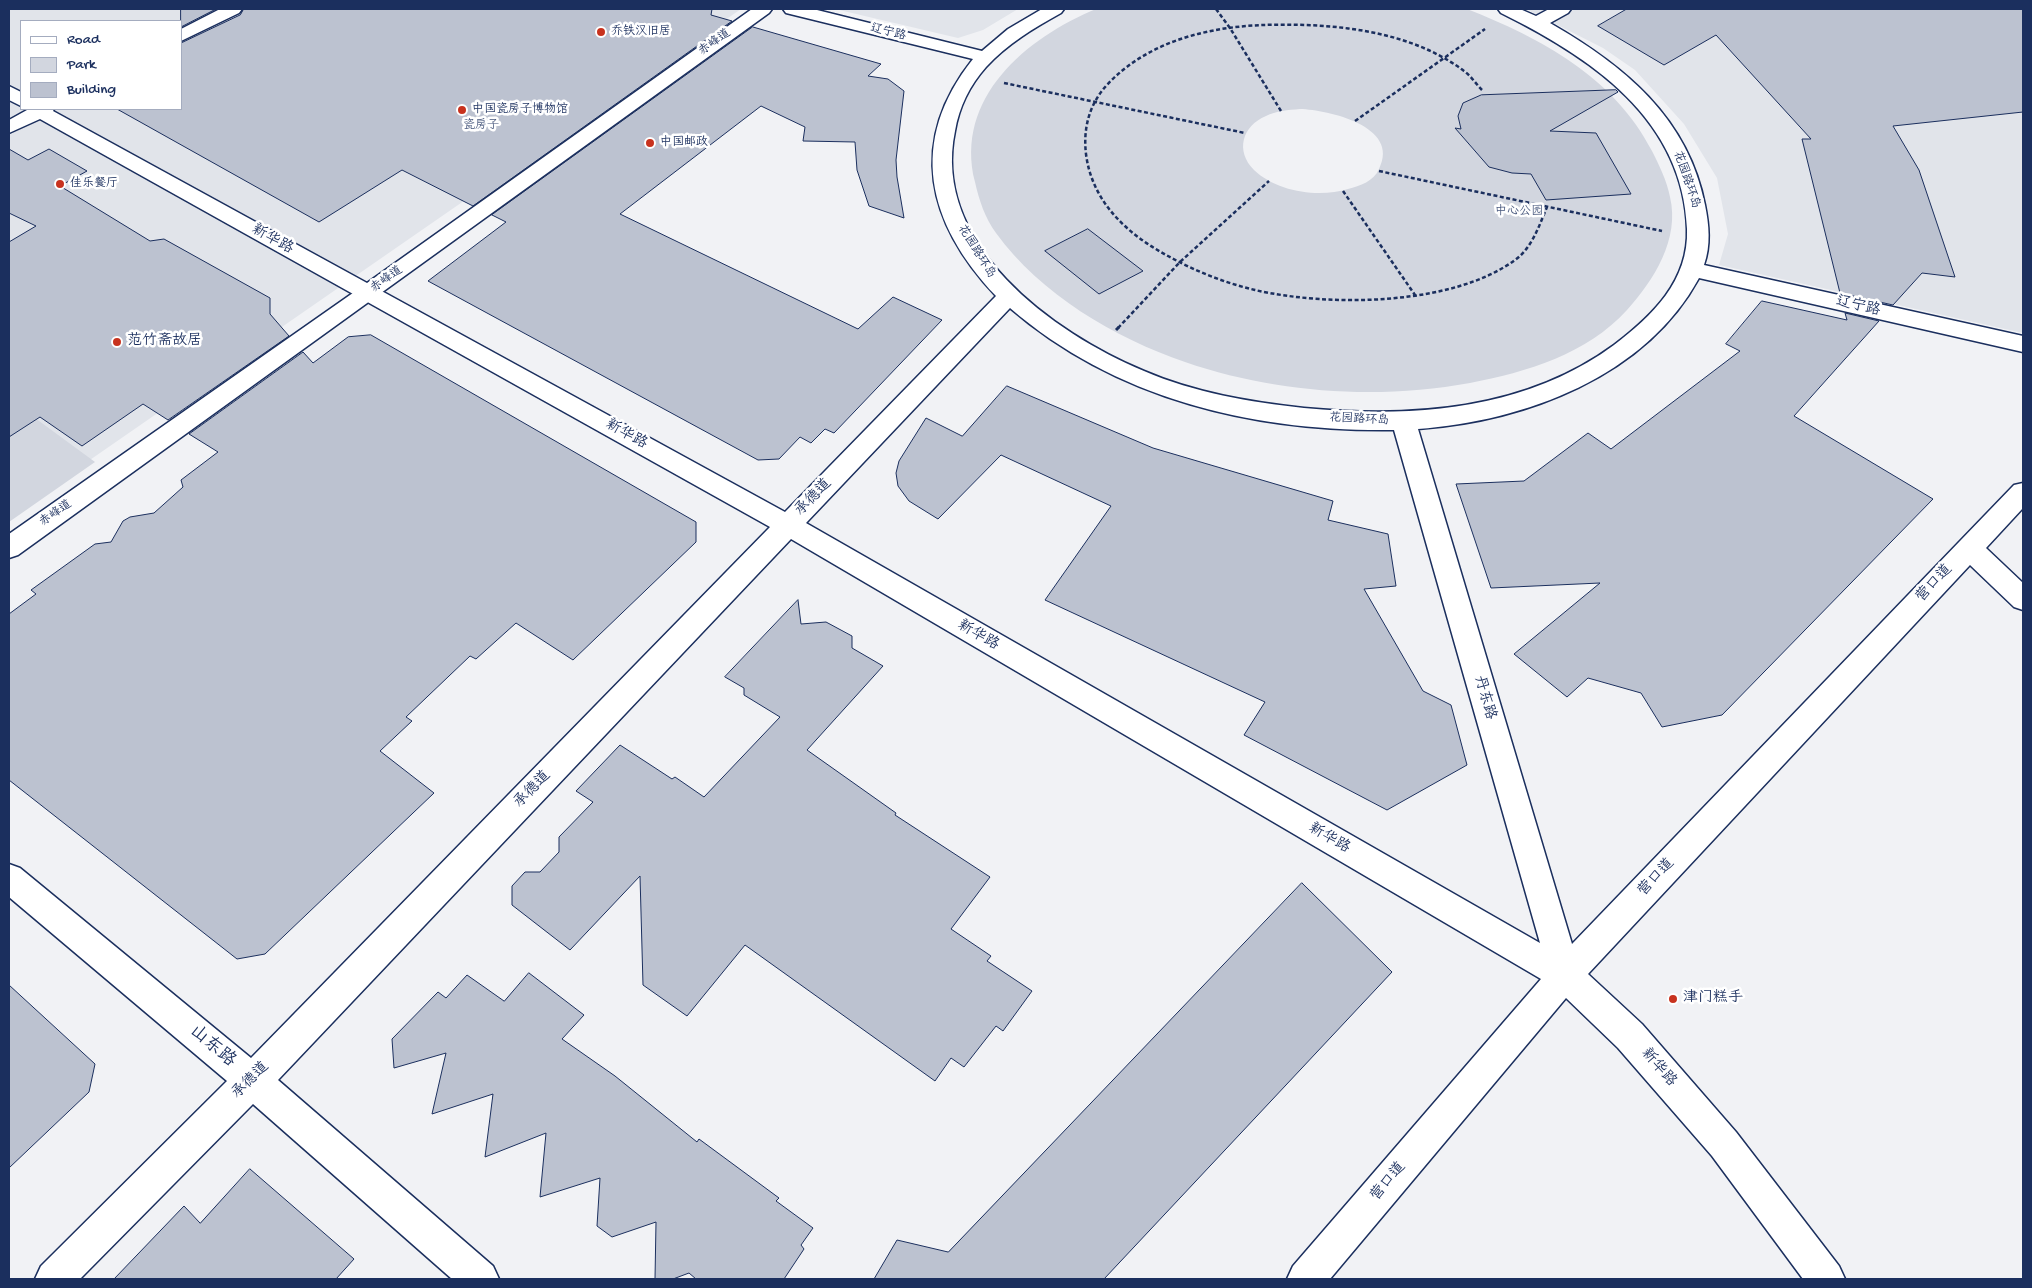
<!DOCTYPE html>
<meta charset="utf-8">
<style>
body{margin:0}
#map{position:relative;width:2032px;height:1288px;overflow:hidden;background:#f1f2f5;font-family:"Gochi Hand",sans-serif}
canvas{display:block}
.frame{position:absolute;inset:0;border:10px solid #1b2f5e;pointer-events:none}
.legend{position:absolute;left:20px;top:20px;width:162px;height:90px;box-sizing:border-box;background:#fff;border:1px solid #a4acbf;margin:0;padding:6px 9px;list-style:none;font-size:15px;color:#1b2f5e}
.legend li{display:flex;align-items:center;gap:10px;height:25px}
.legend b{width:25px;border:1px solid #a4acbf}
</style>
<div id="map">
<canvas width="2032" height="1288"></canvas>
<div class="frame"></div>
<ul class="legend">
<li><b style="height:6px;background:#fff"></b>Road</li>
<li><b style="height:14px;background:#d2d6df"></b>Park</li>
<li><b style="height:14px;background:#bcc2d0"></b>Building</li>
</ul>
</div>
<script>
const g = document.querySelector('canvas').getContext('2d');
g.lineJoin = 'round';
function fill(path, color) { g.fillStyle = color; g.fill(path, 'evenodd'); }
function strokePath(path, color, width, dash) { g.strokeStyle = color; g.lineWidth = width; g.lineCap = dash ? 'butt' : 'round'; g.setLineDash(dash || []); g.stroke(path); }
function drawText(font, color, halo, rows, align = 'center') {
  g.font = font + ' "Gochi Hand","LXGW WenKai TC",sans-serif'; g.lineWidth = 5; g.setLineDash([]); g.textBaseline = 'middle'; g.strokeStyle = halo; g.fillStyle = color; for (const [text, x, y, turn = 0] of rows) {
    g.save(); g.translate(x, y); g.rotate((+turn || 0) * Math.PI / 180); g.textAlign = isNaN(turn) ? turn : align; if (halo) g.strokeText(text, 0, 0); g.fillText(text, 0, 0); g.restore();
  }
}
fill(new Path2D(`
 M9,9H741L9,516ZM21,21H181V109H21Z
 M835,9H1018L983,30L958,38Z
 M1526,9H2023V333L1719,265L1728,234L1717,178L1684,124L1635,70L1603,48Z`), '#e1e4ea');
fill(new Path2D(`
 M1096,9H1467C1541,38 1614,77 1652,151C1659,165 1667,181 1670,197C1680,239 1654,280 1627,310C1587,354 1527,372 1470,383C1377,400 1275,393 1185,362C1115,338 1040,294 996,233C985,218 979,200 975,182C954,98 1026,38 1096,9ZM1300,109C1328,110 1401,126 1379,169C1374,181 1360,186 1348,189C1319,198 1277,192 1254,170C1235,151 1242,126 1266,116C1276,111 1288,110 1300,109Z
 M9,399L95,462L9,522Z`), '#d2d6df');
const building = new Path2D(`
 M181,9H216L181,27Z
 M244,9H712L711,15L732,21L473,206L402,170L319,222L117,109H181V43L240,15Z
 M1627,9H2023V112L1893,126L1919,170L1955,277L1922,273L1893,305L1840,293L1802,139H1811L1716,35L1664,65L1598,26Z
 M753,27L881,64L868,76L888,79L904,91L896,160L897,177L904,218L869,206L857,170L855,142L803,141L805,127L761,106L620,214L858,329L893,297L942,320L834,433L825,429L811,443L800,437L779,459L758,460L428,281L506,222L492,215Z
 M1616,90L1618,92L1550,131L1596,133L1631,194L1546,200L1531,174L1512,173L1489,167L1455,128L1461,129L1458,116L1463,103L1481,95Z
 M9,149L28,160L49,149L87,171L60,186L150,241L164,239L270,298V314L289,336L168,420L143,404L82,446L40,417L9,437V242L36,226L9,213Z
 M1088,229L1143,271L1099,294L1045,251Z
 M1762,301L1847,320L1845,313L1879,321L1794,416L1933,499L1722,715L1662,727L1641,693L1588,678L1567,697L1514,654L1600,583L1491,588L1456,484L1524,481L1588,433L1611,449L1740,351L1726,344Z
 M371,335L696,522V542L573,660L516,623L476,659L470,656L406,717L412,721L380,751L434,793L265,954L237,959L9,780V614L36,594L31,590L95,544L111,542L123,521L130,517L154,513L183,487L181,480L218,452L189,434L303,352L313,363L348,337Z
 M1007,386L1153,448L1333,501L1328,520L1388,534L1396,586L1364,589L1423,691L1451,705L1467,765L1387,810L1244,735L1265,702L1045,600L1111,506L1001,455L938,519L909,501L898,486L896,473L899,461L926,418L962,436Z
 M798,600L801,624L826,622L852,636V648L883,666L807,750L896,813L895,815L990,877L951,929L991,956L987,961L1032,991L1003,1031L996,1026L964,1067L951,1058L935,1081L745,945L687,1016L643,985L640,876L570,950L512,905V886L525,872H540L559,852V837L593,802L576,791L620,745L672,779L675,777L704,797L780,717L744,695V688L725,677Z
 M1302,883L1392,972L1104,1279H874L897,1240L948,1252Z
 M529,973L584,1015L562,1039L615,1076L697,1142L699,1139L779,1198L776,1201L813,1228L801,1245L804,1249L784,1279H696L689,1273L673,1279H655L656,1222L612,1237L597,1226L600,1178L540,1197L546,1133L485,1157L493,1094L432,1114L446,1053L394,1068L392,1039L438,992L446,998L467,975L504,1001Z
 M9,985L95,1064L89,1092L9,1168Z
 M250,1169L354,1259L336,1279H114L184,1206L200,1223Z`);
fill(building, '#bcc2d0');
strokePath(building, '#1b2f5e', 1);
const minor = new Path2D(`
 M220,9H242L239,13L181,41V29Z
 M783,9H813L982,51L1008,29L1042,9H1064L1061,13C1034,28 1007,44 986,67C970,85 959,107 955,131C931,245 1053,333 1144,371C1195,393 1250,402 1304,408C1411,418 1524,411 1614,345C1652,316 1689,281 1687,229C1683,118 1590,57 1501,13L1498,9H1520L1536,16L1549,9H1571L1568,13L1550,23C1623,65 1688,117 1705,205C1709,225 1711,245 1704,265L2023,336V352L1699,278C1645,377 1525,421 1418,429L1572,944L1960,541L2014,485L2023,483V508L1986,548L2023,583V610L2014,607L1970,565L1588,974L1642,1024L1736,1132L1839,1266L1845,1279H1803L1712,1156L1618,1048L1566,998L1330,1279H1287L1293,1266L1541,979L791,539L278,1080L493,1266L499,1279H452L253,1104L80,1279H35L41,1266L227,1081L9,897V864L20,868L251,1058L770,527L40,119L9,133V120L27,110V109H54L53,111L785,512L996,296C927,223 907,142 973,59L786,13ZM1010,308C1117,400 1255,432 1394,430L1540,943L806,523Z
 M9,86L21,92V106L9,100Z`);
const major = new Path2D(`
 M752,9H772L769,13L18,555L9,558V534L360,288Z`);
strokePath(minor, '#1b2f5e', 3);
strokePath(major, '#1b2f5e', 3);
strokePath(new Path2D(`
 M1216,9L1230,28L1281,111
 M1004,83L1245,133
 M1482,90C1476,84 1471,76 1464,71C1408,29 1330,23 1263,25C1207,27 1146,42 1106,86C1089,105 1083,129 1086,154C1092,202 1127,234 1168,256C1195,271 1225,283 1255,290C1329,307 1452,306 1515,260C1532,248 1539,226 1547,207
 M1355,121L1485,29
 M1379,171L1662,231
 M1343,191L1415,295
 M1118,328L1180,262L1269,181`), '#1b2f5e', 2.5, [4, 2.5]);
strokePath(new Path2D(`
 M1116,330L1119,327`), '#1b2f5e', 3, [4.5, 4]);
fill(minor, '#fff');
fill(major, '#fff');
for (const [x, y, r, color] of [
 [601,32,5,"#c8321e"],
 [462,110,5,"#c8321e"],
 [650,143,5,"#c8321e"],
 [60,184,5,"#c8321e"],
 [117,342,5,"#c8321e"],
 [1673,999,5,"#c8321e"]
]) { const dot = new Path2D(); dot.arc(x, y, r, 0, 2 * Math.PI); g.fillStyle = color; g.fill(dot); strokePath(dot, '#fff', 2); }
drawText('12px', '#1b2f5e', '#fff', [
 ["乔铁汉旧居",611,32],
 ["中国瓷房子博物馆",472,110],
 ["中国邮政",660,143],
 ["佳乐餐厅",70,184]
], 'left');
drawText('12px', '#1b2f5e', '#fff', [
 ["辽宁路",888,33,14],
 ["赤峰道",715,43,-36],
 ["花园路环岛",1686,180,71],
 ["花园路环岛",976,252,58],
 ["赤峰道",387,280,-36],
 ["花园路环岛",1359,420,3],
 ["赤峰道",56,514,-35]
]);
drawText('12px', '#49597e', '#fff', [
 ["瓷房子",481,126],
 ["中心公园",1519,212]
]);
drawText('15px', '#1b2f5e', '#fff', [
 ["新华路",272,240,29],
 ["辽宁路",1858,307,13],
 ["新华路",626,435,29],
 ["承德道",814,498,-46],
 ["营口道",1935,584,-47],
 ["新华路",978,636,30],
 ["丹东路",1484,698,74],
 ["承德道",533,790,-46],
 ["新华路",1329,839,30],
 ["营口道",1657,878,-47],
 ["新华路",1658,1068,49],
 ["承德道",251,1081,-45],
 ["营口道",1389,1182,-50]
]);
drawText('15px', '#1b2f5e', '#fff', [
 ["范竹斋故居",127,342],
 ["津门糕手",1683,999]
], 'left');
drawText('18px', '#1b2f5e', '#fff', [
 ["山东路",212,1047,40]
]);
</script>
